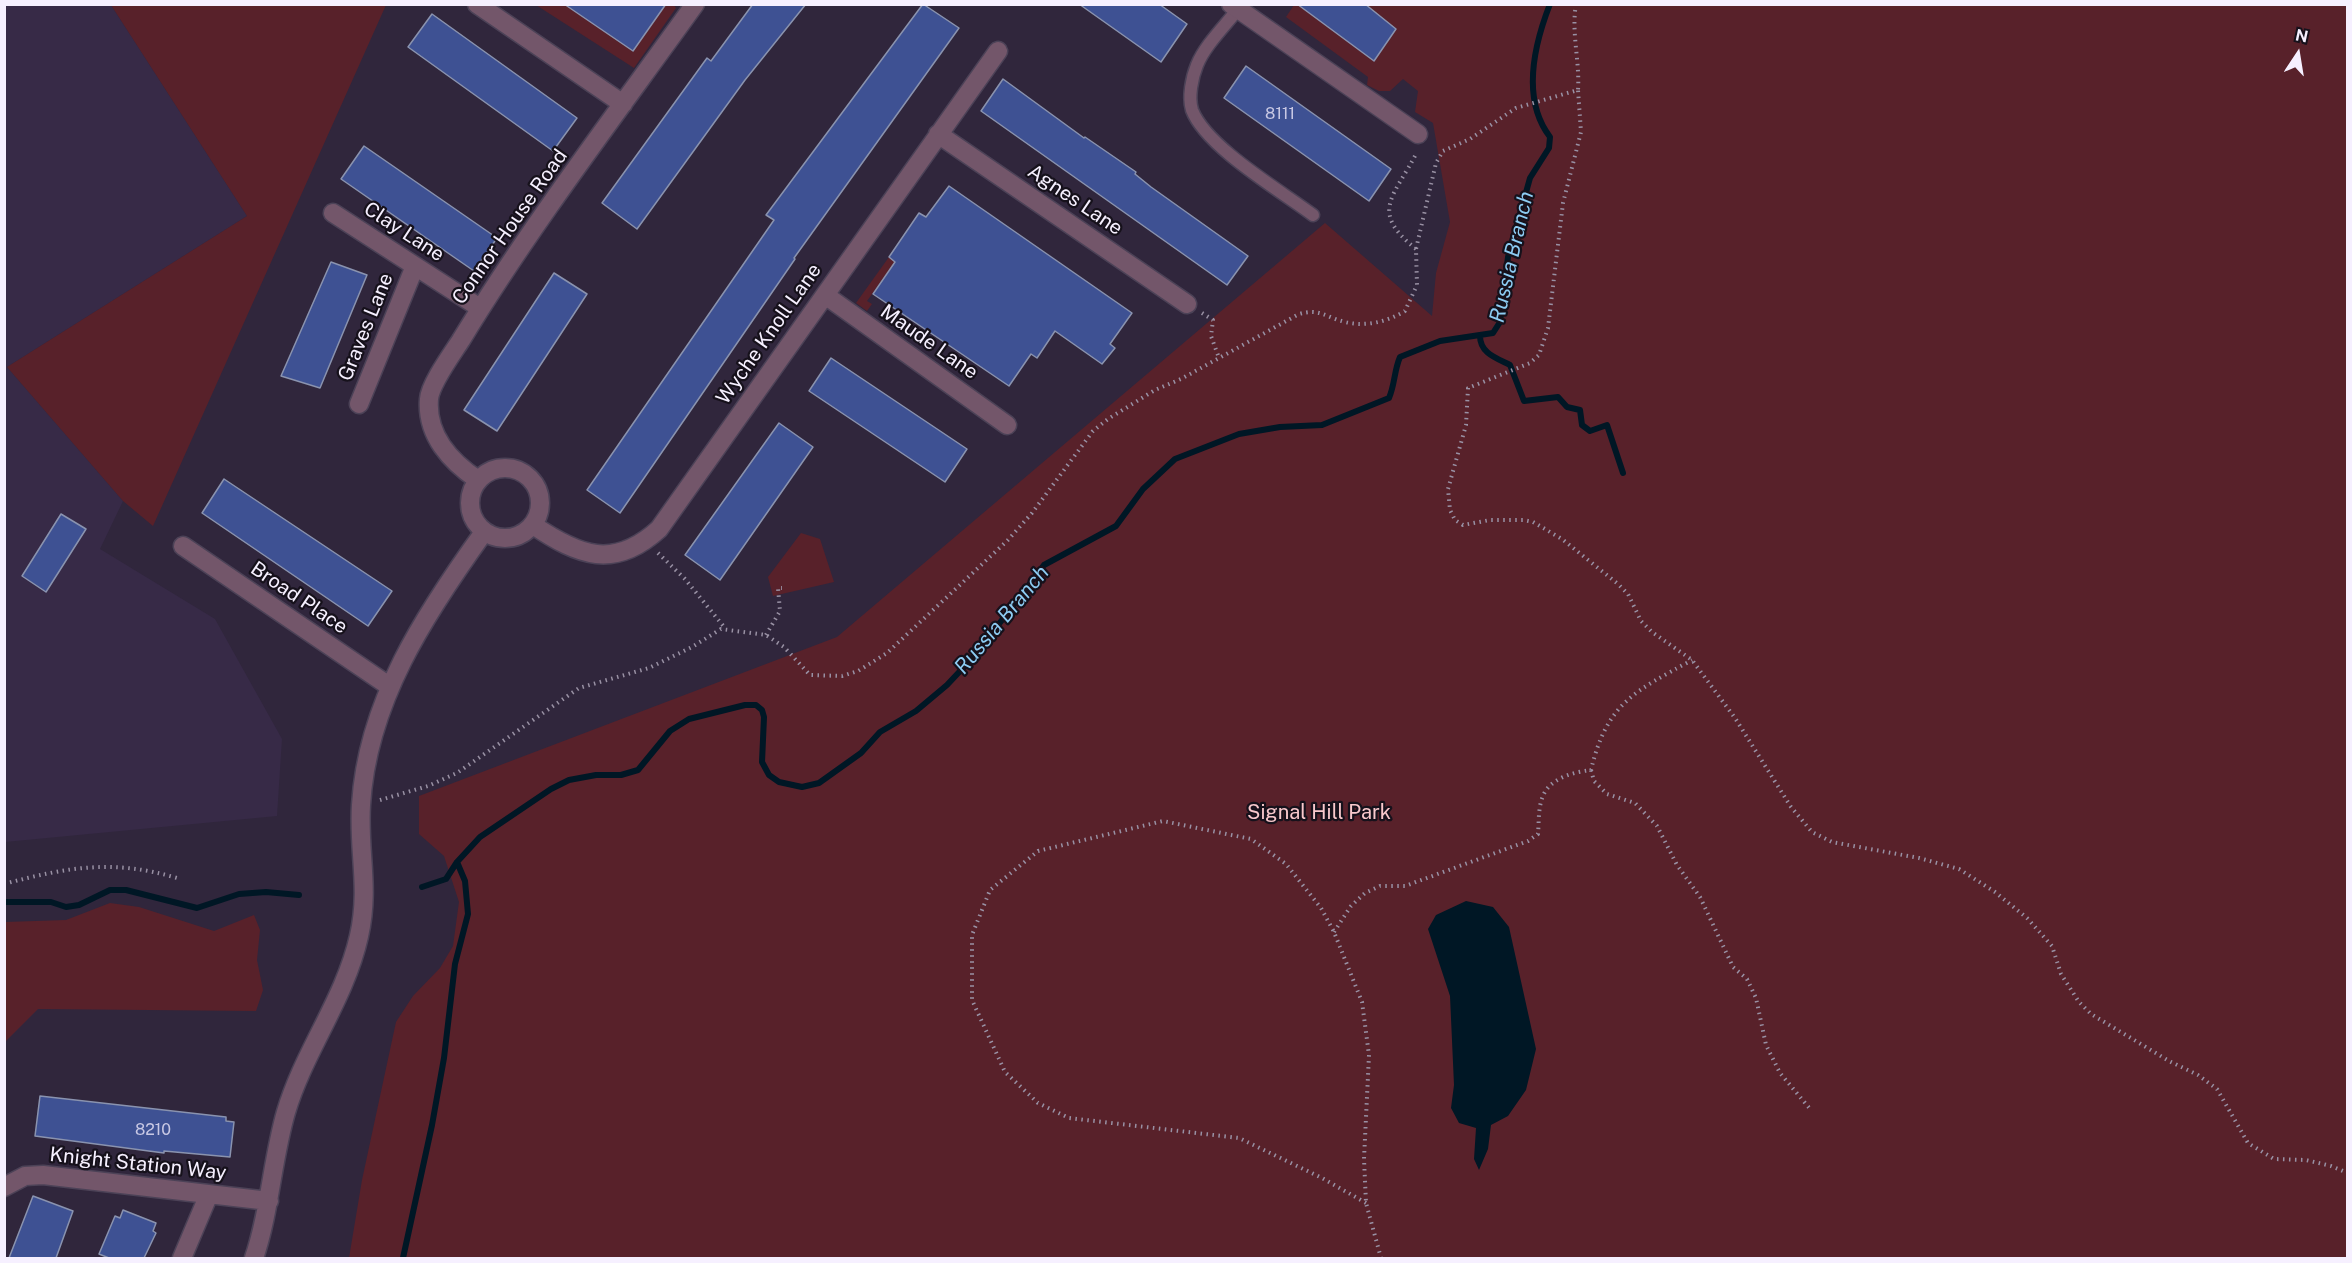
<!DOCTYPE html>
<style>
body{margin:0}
#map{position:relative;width:2352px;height:1263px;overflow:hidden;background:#30263c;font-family:"Public Sans",sans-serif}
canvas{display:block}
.frame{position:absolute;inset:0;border:6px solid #f6f0ff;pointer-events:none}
.north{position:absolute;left:2268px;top:24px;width:60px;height:60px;-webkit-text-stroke:4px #16111b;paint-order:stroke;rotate:12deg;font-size:16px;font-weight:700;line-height:24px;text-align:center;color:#f6f0ff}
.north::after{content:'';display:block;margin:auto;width:21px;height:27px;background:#f6f0ff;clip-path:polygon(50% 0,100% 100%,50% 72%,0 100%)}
</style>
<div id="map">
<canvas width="2352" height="1263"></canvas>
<div class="frame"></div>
<div class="north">N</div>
</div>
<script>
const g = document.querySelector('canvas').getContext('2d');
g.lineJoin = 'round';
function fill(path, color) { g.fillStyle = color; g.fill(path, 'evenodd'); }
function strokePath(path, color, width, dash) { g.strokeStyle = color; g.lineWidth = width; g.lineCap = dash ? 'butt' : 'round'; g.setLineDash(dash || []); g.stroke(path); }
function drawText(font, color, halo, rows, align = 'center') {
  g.font = font + ' "Public Sans",sans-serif'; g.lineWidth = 4.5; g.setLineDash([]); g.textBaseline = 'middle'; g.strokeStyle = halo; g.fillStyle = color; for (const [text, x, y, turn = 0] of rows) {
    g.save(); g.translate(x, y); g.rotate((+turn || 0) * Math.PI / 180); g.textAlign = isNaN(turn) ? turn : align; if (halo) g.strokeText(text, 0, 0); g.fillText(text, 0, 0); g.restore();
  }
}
fill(new Path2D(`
 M5,5H111L247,216L7,367L123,501L100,549L215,619L282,739L277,816L5,842Z`), '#372a47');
fill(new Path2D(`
 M673,4L676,8L634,68L536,5Z
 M111,5H386L153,526L123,501L7,367L247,216Z
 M1294,5H2347V1258H349L362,1180L396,1022L413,996L440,968L453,946L459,902L444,856L419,834V796L837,637L1325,223L1432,316L1436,273L1450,222L1433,123L1415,112L1418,91L1403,79L1390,91H1379L1367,85L1368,77L1286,17Z
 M889,257L895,262L867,301L872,304L867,311L856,303Z
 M801,533L820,539L834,582L773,596L768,577Z
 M110,903L139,907L214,931L254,915L260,930L257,960L263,990L256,1011L38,1009L5,1042V922L66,920Z`), '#58212a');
fill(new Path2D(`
 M1466,901L1493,907L1509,927L1536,1049L1526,1090L1508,1116L1491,1125L1488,1149L1479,1170L1474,1159L1476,1128L1459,1123L1451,1108L1454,1085L1450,996L1428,929L1436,915Z`), '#001725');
strokePath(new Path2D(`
 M1480,336C1480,353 1496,358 1510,365L1524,401L1558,397L1567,407L1580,410L1582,425L1590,431L1607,425L1623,473
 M422,887L446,879L457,862L480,837L551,789L569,780L596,775H621L638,770L670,731L689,719L745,705H756L762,710L764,717L762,762L769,775L779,782L802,787L819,783L861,753L880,732L916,711L947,685L976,654L1044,565L1116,526L1143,489L1175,459L1239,434L1280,427L1322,425L1389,398C1395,384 1394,371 1400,357L1440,341L1493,333L1500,322L1508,257L1530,178L1549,148L1550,137C1521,99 1534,45 1550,4
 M4,902H51L66,907L79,905L110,890H126L197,908L239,894L266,892L299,895
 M403,1258L432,1125L444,1058L455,964L468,914L465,881L457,862`), '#001725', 6);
const building = new Path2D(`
 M564,4H666L633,51Z
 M753,4H806L745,80L637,229L602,203L707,58L711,61Z
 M923,4L959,28L794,258L795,259L620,513L587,490L774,220L766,215Z
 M1079,4H1159L1187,24L1161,62Z
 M1297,4H1365L1396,29L1374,61Z
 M432,14L577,118L553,151L408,47Z
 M1246,66L1391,169L1369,201L1224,98Z
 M1003,79L1084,138L1085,137L1136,172L1135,174L1151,187L1248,256L1227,285L981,111Z
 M364,146L497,238L474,271L341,179Z
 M949,186L1132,313L1110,344L1115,348L1102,364L1055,331L1037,358L1031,354L1009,386L873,294L895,262L889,257L919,213L926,217Z
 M331,262L367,275L320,388L281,376Z
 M554,273L587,294L497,431L464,410Z
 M831,358L967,449L945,482L809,391Z
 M779,423L813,447L720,580L685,555Z
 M224,479L392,591L368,626L202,513Z
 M61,514L86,529L46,592L22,576Z
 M40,1096L226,1117V1121L234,1122L230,1157L164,1151V1153L35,1136Z
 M33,1196L73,1211L56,1258H9Z
 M123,1210L156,1223L153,1231L156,1233L144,1258H109L99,1254L115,1216L120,1218Z`);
fill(building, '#3e5193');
strokePath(building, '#8a93af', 1.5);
const service = new Path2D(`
 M1238,9C1225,26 1205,45 1197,65C1192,77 1188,97 1192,110C1206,147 1281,191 1313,215`);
const minor = new Path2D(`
 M477,4L623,104
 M1231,4L1418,134
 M938,134L1187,304
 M333,213L480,308
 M825,295L1007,425
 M359,404L415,266
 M470 503a35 35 0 1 1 70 0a35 35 0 1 1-70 0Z
 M478,480C451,462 426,435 429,399C430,384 452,354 461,340C531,225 616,114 695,4
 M533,525C579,556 614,570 659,529L998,51
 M183,546L389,686
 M4,1187L25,1176L43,1175L269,1201
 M182,1258L209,1194
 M254,1258C270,1211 272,1160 286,1112C304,1051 345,999 359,936C370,887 358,852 361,805C367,702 425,614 484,532`);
strokePath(service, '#4c4257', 15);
strokePath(minor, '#4c4257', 21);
strokePath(new Path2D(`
 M1576,4C1571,33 1580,61 1578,90
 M1416,249C1368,211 1395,196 1417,152
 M1202,313L1213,320L1211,336L1219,358
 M658,553L685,579L725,628
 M766,635L780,611L778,588H782
 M1591,770L1594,781L1607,794L1635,803L1657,826L1677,865L1700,897L1733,967L1747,979L1756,998L1766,1045L1780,1073L1811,1110
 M380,800L428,786L457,773L579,688L649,668L692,647L721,629L766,635L784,647L810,675L842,676L858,671L887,653L1008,540L1032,513L1093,431L1108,419L1155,390L1181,379L1299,314C1320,308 1325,317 1345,322C1365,327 1387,322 1405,311L1417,285L1416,249L1436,163L1443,151L1470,139L1516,108L1578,90L1581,132L1563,203L1548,328L1539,355L1530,363L1468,388L1466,425L1448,489L1450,510L1455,520L1463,525L1490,520H1523L1533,522L1562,539L1618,584L1628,594L1641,621L1652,632L1692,660L1735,718L1791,807L1812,832L1832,842L1919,858L1959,869L1995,892L2027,918L2052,946L2061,974L2079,1002L2091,1014L2169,1061L2198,1075L2217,1089L2248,1143L2274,1159L2306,1160L2331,1166L2348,1173
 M4,884C68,867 113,859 177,878
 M1334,932L1351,906L1365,893L1380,886H1405L1528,841L1538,834C1539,823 1538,807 1543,796C1550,778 1574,772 1591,770C1607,702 1636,691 1692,660
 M1366,1203L1322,1178L1239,1138L1069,1118L1038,1103L1005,1072L972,1000V935L990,890L1038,851L1163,821L1251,839L1286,864L1321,908L1334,932L1362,1002L1369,1055L1364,1159L1366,1203L1381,1258`), '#9991a4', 4, [1.5, 4.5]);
strokePath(service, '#73566a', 12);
strokePath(minor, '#73566a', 18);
drawText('16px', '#c8c8e4', null, [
 ["8111",1280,114],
 ["8210",153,1130]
]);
drawText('20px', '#f6f0ff', '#16111b', [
 ["Agnes Lane",1075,200,34],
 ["Connor House Road",510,227,-55],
 ["Clay Lane",404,232,33],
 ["Graves Lane",366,327,-68],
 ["Wyche Knoll Lane",769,334,-55],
 ["Maude Lane",929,342,35],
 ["Broad Place",299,598,34],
 ["Knight Station Way",138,1164,6]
]);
drawText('20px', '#f9c8cc', '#16111b', [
 ["Signal Hill Park",1319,813]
]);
drawText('italic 21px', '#8dccf3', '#16111b', [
 ["Russia Branch",1512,257,-77],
 ["Russia Branch",1002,620,-50]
]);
</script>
